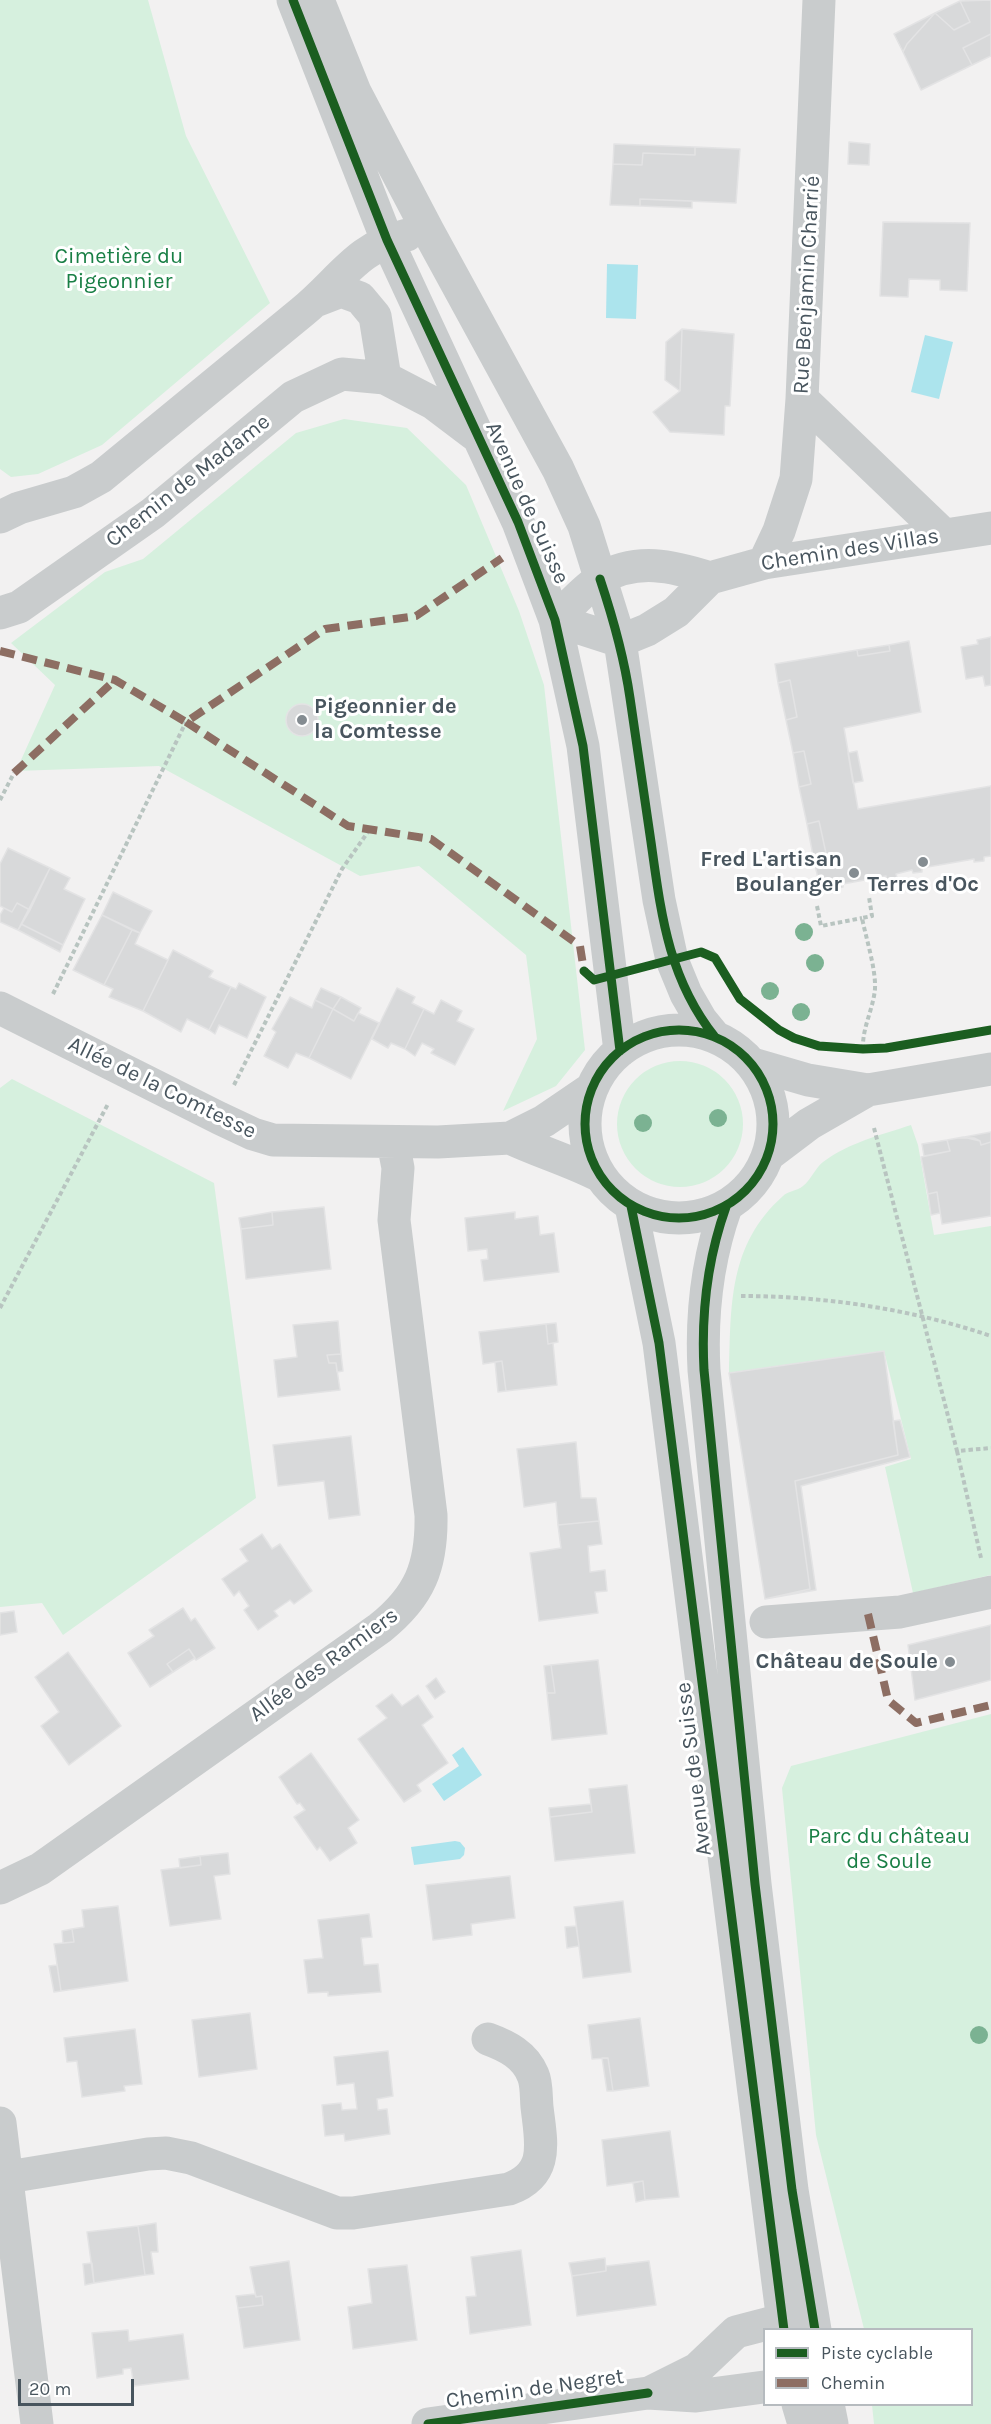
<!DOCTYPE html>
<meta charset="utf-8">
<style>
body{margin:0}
#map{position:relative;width:991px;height:2424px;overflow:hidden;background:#f2f1f1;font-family:Karla,sans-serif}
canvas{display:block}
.legend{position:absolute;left:763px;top:2328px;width:210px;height:78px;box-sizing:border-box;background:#fff;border:2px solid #b6bbbf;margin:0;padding:8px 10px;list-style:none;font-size:18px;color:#48555e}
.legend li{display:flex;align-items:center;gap:12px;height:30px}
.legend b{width:30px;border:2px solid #b6bbbf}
.scale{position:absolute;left:18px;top:2379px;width:116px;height:27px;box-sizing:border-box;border:3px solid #48555e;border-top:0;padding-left:8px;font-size:18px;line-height:21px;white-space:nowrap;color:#48555e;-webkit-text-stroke:4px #fff;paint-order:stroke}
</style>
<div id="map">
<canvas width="991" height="2424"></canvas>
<ul class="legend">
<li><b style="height:8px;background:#1b5e20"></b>Piste cyclable</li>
<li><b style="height:8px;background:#8d6e63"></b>Chemin</li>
</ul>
<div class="scale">20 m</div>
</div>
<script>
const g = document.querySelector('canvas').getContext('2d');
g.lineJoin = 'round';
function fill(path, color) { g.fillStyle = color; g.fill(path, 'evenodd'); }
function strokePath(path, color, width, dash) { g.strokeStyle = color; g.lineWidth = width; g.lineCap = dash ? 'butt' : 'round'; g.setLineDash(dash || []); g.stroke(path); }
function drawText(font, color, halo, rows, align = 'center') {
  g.font = font + ' Karla,sans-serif'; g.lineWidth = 6; g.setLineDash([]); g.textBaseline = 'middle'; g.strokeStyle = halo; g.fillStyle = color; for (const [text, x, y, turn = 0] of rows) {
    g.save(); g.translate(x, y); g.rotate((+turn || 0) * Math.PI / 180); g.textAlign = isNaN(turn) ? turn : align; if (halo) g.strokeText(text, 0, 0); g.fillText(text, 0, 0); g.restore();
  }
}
fill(new Path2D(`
 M0,0H148L186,136L270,303L102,445L38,474L11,477L0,469Z
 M344,419L407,428L466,485L519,611L544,685L585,1050L556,1086L503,1111L537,1039L526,955L419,866L360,876L159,766L16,771L55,685L11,643L105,572L143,559L296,433Z
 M617 1124a63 63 0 1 1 126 0a63 63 0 1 1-126 0Z
 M12,1079L214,1183L256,1498L63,1635L42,1603L0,1607V1088Z
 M911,1125L918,1145L934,1235L991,1226V1575L913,1593L885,1467L911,1459L884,1351L729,1373C731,1306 728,1245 783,1196C788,1191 797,1191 803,1186C811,1180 815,1168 823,1162C850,1142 881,1135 911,1125Z
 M991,1714V2424H874L872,2405L972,2404V2330L864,2329L816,2135L782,1788L791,1766Z`), '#d6f0de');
fill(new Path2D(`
 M607,264L638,265L636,319L606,318Z
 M925,335L953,342L939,399L911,392Z
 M463,1747L482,1775L444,1801L432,1784L459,1766L452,1755Z
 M455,1841L460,1842L465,1848L464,1855L460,1859L414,1865L411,1847Z`), '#ace4ed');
const building = new Path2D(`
 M991,0V34L963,48L972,65L921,90L903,52L907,44L935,13L954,30L970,22L960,1Z
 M960,1L970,22L954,30L935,13Z
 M935,13L907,44L903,52L894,34Z
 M991,34V56L972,65L963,48Z
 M849,142L870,144L869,165L848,164Z
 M614,144L695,147V155L643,153L642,165L613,164Z
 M695,147L740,149L736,203L640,199V206L610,205L613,164L642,165L643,153L695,155Z
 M640,199L692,201V208L640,206Z
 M883,222L970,223L967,291L940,290V280L909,279L908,297L880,296Z
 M682,329L680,391L665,380L666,342Z
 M682,329L734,334L730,406H725L724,435L670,432L653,412L680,391Z
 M991,637V685L985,686L983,676L966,679L961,647L978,644L977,640Z
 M909,641L921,712L844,728L858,809L991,786V856L984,857V861L974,862V859L922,868V872L913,873L912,870L896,874L897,878L886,880V876L843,884V887L821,891L814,861L827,858L819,821L807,824L799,787L811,784L804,751L793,753L786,720L797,717L790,680L778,683L775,664L857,650L858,656L890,651L889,645Z
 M889,645L890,651L858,656L857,650Z
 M790,680L797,717L786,720L778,683Z
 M286 720a16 16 0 1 1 32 0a16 16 0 1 1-32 0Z
 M804,751L811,784L799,787L793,753Z
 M857,751L863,781L853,783L848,753Z
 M819,821L827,858L814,861L807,824Z
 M8,848L50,868L30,910L17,903L12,912L0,906V864Z
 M50,868L70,878L64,889L85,899L63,945L21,924Z
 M113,892L152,911L140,933L102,915Z
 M17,903L30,910L18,930L0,922V915L4,908L12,912Z
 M102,915L132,930L104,985L73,970Z
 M21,924L63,945L60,952L18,930Z
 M132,930L140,933L135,944L168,960L143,1011L109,997L113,989L104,985Z
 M173,950L213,971L209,977L231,987L209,1030L187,1019L181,1032L143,1011Z
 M239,983L266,997L247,1038L219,1025L215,1034L209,1030L231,987L236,989Z
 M321,988L341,997L333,1009L315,1000Z
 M397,988L415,997L412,1003L424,1009L405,1049L391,1043L388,1048L372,1039Z
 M290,997L312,1008L315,1000L333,1009L309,1058L296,1053L288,1068L264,1056L276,1032L272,1029Z
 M341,997L361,1008L354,1021L333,1009Z
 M441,1000L462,1011L457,1021L474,1029L455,1065L431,1053L434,1049L422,1043L415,1056L405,1049L424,1009L434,1014Z
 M333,1009L354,1021L358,1013L379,1023L351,1079L309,1058Z
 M991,1132V1142L981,1145L980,1141L974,1138H959Z
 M963,1137L980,1141L981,1145L991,1142V1216L942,1224L937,1192L928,1194L921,1157L950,1151L947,1140Z
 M947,1140L950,1151L924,1156L922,1144Z
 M937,1192L940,1213L931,1215L928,1194Z
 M324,1207L331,1269L246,1279L241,1229L273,1225L272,1212Z
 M272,1212L273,1225L241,1229L239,1218Z
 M515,1212V1219L538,1216L540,1235L554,1233L559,1272L484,1281L481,1260L488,1259L487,1249L468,1251L465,1218Z
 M338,1321L341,1354L327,1355L329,1363H336L340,1390L278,1397L274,1360L297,1357L293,1325Z
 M556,1323L558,1342L548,1344L546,1324Z
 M546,1324L548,1344L553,1343L557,1385L506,1391L502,1361L483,1364L479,1332Z
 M884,1351L898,1455L795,1481L810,1589L765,1599L729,1373Z
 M341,1354L343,1371L337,1372L336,1363H329L327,1355Z
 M502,1361L506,1391L498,1392L495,1362Z
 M900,1420L910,1457L801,1486L816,1590L765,1599L810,1589L795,1481L898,1455L893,1421Z
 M351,1436L360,1515L329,1519L324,1481L278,1486L273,1445Z
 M576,1442L581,1498H596L599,1521L558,1525L556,1502L524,1507L517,1449Z
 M599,1521L602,1544L588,1546L590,1572L605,1570L607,1591L595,1592L598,1613L539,1621L530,1553L561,1548L558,1525Z
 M262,1534L272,1549L280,1544L312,1591L294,1604L290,1600L274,1611L278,1616L258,1630L244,1610L249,1606L239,1591L234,1596L222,1579L248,1561L240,1549Z
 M183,1608L191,1621L195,1618L215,1648L196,1660L189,1649L167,1664L173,1672L150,1687L128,1653L154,1636L149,1630Z
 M14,1611L17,1632L0,1635V1613Z
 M991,1625V1680L915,1700L908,1645Z
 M189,1649L195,1658L173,1672L167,1664Z
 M68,1652L121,1726L69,1765L41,1726L59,1712L35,1677Z
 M598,1660L607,1734L552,1740L547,1693H555L551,1665Z
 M551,1665L555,1693H547L544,1666Z
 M436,1678L445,1692L435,1699L426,1686Z
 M392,1694L402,1706L418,1695L433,1717L422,1725L448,1763L417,1785L421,1791L404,1802L358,1739L387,1718L376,1706Z
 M311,1753L359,1820L348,1828L357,1843L330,1861L320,1847L317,1850L294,1817L305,1810L300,1803L297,1804L279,1777Z
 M627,1785L635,1853L555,1861L550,1817L592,1812L589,1789Z
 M591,1804L592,1812L550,1817L549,1808Z
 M228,1853L230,1874L214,1876L221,1919L170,1926L161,1870L201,1865L200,1856Z
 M200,1856L201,1865L180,1868L179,1859Z
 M510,1876L515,1918L471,1924L472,1935L433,1940L426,1885Z
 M623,1901L631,1972L583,1978L574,1907Z
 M118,1906L128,1981L61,1991L54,1944L74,1942L72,1929L84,1927L82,1910Z
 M369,1914L372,1937L361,1938L364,1965L378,1964L381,1992L328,1996V1992L308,1993L304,1960L323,1958L318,1920Z
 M576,1926L579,1946L567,1948L565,1927Z
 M72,1929L74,1942L63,1943L62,1931Z
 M57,1965L61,1991L54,1992L49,1966Z
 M250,2013L257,2069L199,2077L192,2020Z
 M640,2018L649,2086L613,2091L608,2058L592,2059L588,2025Z
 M135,2029L142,2084L124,2086L125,2091L82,2097L77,2061L67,2062L64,2038Z
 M388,2051L393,2096L377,2099L378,2110L387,2109L390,2134L345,2141L344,2134L325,2136L322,2105L341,2103L342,2110L357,2109L354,2083L337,2085L334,2057Z
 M602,2058H608L613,2091H607Z
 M670,2131L679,2197L645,2200L643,2181L607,2186L602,2140Z
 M643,2181L645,2200L636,2202L633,2183Z
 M156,2223L158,2252H151L154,2274L145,2275L138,2226Z
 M138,2226L145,2275L94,2283L87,2232Z
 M521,2250L531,2325L470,2334L466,2297L476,2296L471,2257Z
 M605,2258L606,2271L572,2276L569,2263Z
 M289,2261L300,2340L244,2348L238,2308L263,2305L262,2296L256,2297L250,2267Z
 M649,2261L656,2305L577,2316L572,2276L606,2271V2266Z
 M92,2263L94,2283L85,2285L83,2264Z
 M407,2265L417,2340L353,2349L348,2307L372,2303L368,2269Z
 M255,2294L256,2297L262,2296L263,2305L238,2308L236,2296Z
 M128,2330L129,2341L183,2334L189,2379L134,2386L131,2368L123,2369V2374L97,2378L92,2333Z`);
fill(building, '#d8d9da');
strokePath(building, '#e3e3e4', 1.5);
strokePath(new Path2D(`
 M0,800L14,773
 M817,906L821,926L862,918
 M53,994L186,722
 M863,1049C862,1028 873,1010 875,989C876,969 866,938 862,918L872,916L869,897
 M234,1085L342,869L370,829
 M874,1128L957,1451L991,1448
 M741,1296C825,1296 911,1309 991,1336
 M0,1308L108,1104
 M957,1451L981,1558`), '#b8c4c0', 4, [4.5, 3]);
strokePath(new Path2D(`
 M293,0L387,240L518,522L555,620L583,746L620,1051
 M318,0L355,92L428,231L558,469L584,526L620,641L659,900L672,960L686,994L701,1020L715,1037
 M315,301L341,291L360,298L375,316L385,378
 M802,399L943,534
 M0,517L19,508L74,492L101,477C168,422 235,367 302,312C340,281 357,247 407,235
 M764,563L779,531L796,479L802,399L819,0
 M710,578C673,566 636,557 600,579C584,589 569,607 555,620L620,641L647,630L676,612L710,578L764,563L991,528
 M0,613L19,607L153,513L293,397L342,374L385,378L433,403L474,434
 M0,1008L219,1118L253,1134L273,1140L438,1142L510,1138L544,1121L591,1089
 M585 1124a94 94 0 1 1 188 0a94 94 0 1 1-188 0Z
 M753,1064L808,1080L868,1090L991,1069
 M510,1138C540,1152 571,1161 600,1176
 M768,1155L809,1124L868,1090
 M631,1206L659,1343L784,2330
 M726,1207C707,1260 701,1313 704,1370L755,1884L792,2190L815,2330
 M766,1622L900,1612L991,1592
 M0,1888L40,1869L380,1628C420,1596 432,1566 431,1515L394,1220L398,1168L393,1142
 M0,2123L37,2424
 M8,2177L148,2154L166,2153L191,2158L337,2213H353L509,2189C550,2174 541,2142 537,2107C536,2098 537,2084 533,2075C525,2055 507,2046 488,2039
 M649,2393L697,2369L736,2332L782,2320L797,2330
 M798,2404L804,2424
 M828,2404L832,2424
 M428,2424L648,2393L696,2396L764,2387`), '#c9cccd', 33);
strokePath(new Path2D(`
 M0,651L115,680L186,722L325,629L416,616L502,558
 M186,722L348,826L431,839L580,946L584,971L586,973
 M14,773L115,680
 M868,1614L888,1700L916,1723L991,1705`), '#8d6e63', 8, [15, 8]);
strokePath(new Path2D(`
 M293,0L387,240L518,522L555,620L583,746L620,1051
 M600,579C613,618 624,656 630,698C637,746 644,794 651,842C661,913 668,978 715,1037
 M584,971L594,980L701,952L715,958L740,999L779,1030L794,1038L819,1046L863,1049L886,1048L991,1030
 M585 1124a94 94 0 1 1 188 0a94 94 0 1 1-188 0Z
 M631,1206L659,1343L784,2330
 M726,1207C707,1260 701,1313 704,1370L755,1884L792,2190L815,2330
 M428,2424L648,2393`), '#1b5e20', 9);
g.fillStyle = '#7bb292';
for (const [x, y] of [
 [804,932],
 [815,963],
 [770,991],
 [801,1012],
 [718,1118],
 [643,1123],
 [979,2035]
]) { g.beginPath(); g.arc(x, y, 9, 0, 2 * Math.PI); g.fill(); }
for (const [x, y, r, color] of [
 [302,720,6,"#848c91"],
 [923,862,6,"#848c91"],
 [854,873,6,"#848c91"],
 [950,1662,6,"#848c91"]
]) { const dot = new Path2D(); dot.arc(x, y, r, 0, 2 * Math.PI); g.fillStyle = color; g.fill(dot); strokePath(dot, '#fff', 2); }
drawText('22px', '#197f45', '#fff', [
 ["Cimetière du",119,257],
 ["Pigeonnier",119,282],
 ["Parc du château",889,1837],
 ["de Soule",889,1862]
]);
drawText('22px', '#48555e', '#fff', [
 ["Rue Benjamin Charrié",807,285,-87],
 ["Chemin de Madame",188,481,-38],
 ["Avenue de Suisse",527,503,66],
 ["Chemin des Villas",850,550,-9],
 ["Allée de la Comtesse",162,1088,26],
 ["Allée des Ramiers",324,1665,-36],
 ["Avenue de Suisse",694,1769,-97],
 ["Chemin de Negret",535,2389,-8]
]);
drawText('bold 22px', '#48555e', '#fff', [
 ["Pigeonnier de",314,707,"left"],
 ["la Comtesse",314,732,"left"],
 ["Fred L'artisan",842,860],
 ["Boulanger",842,885],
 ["Terres d'Oc",923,885,"center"],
 ["Château de Soule",938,1662]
], 'right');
</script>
